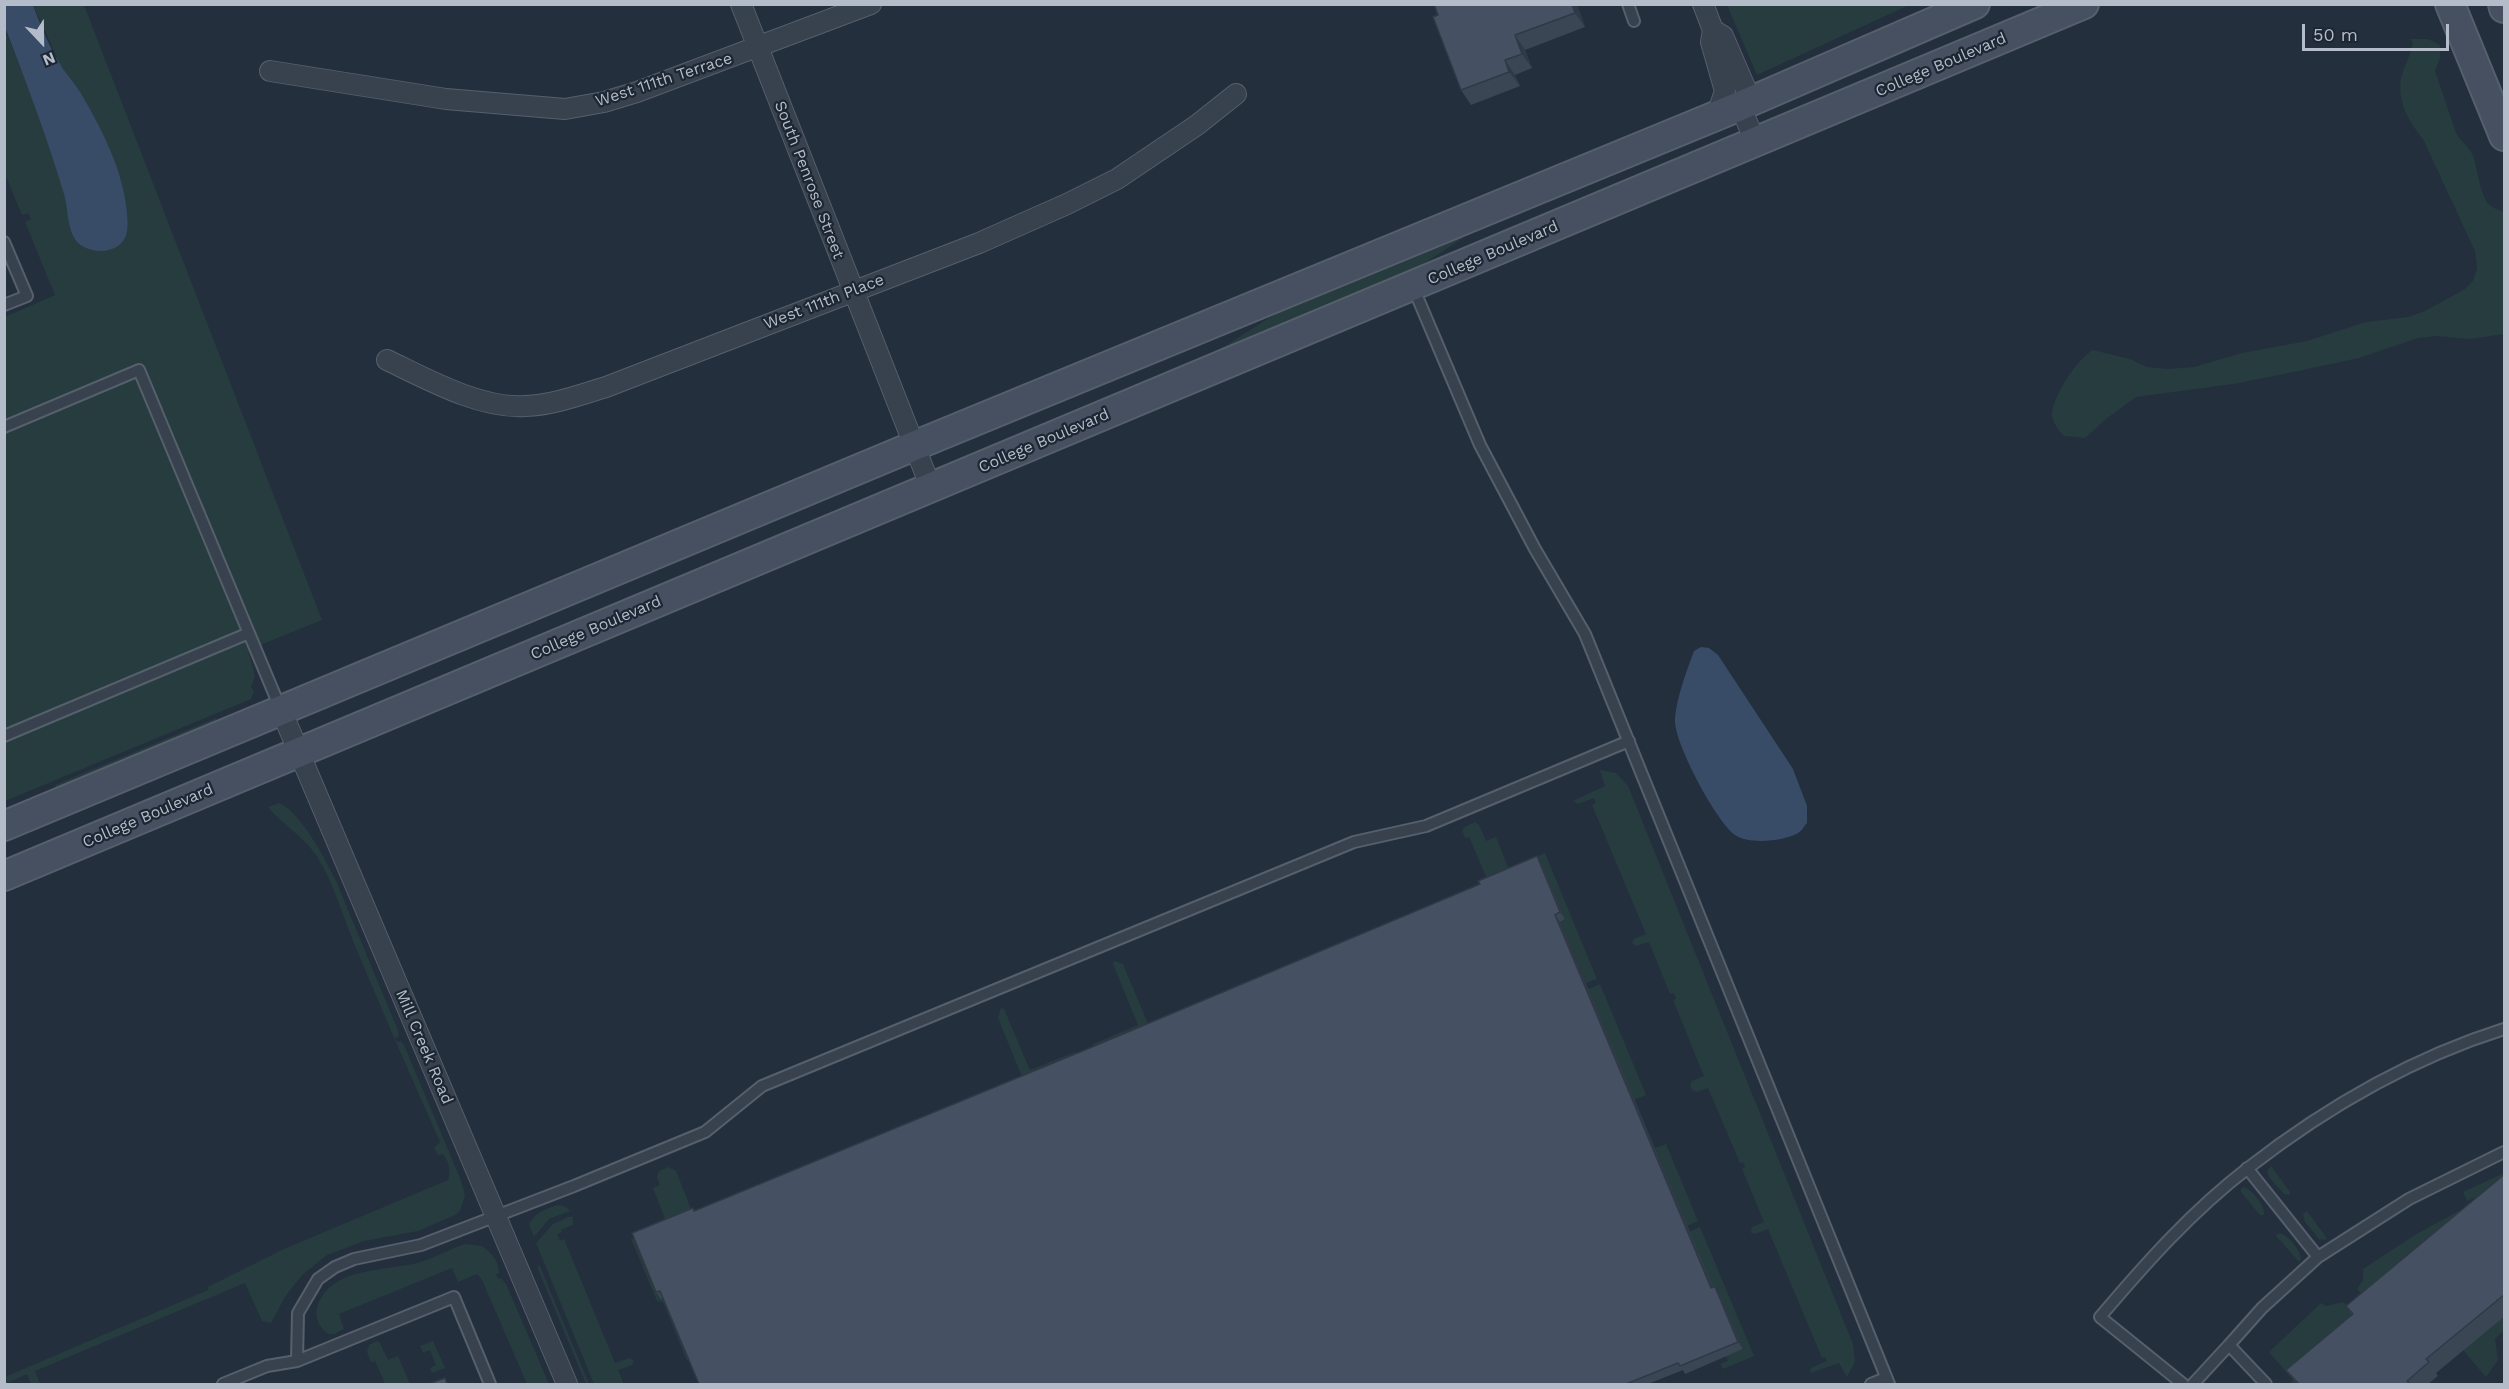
<!DOCTYPE html>
<style>
body{margin:0}
#map{position:relative;width:2509px;height:1389px;overflow:hidden;background:#242f3e;font-family:"Work Sans",sans-serif}
canvas{display:block}
.frame{position:absolute;inset:0;border:6px solid #b4bcc9;pointer-events:none}
.north{position:absolute;left:12px;top:12px;width:60px;height:60px;-webkit-text-stroke:4px #1d2633;paint-order:stroke;rotate:158deg;font-size:16px;font-weight:700;line-height:24px;text-align:center;color:#b4bcc9}
.north::after{content:'';display:block;margin:auto;width:21px;height:27px;background:#b4bcc9;clip-path:polygon(50% 0,100% 100%,50% 72%,0 100%)}
.scale{position:absolute;left:2302px;top:24px;width:147px;height:27px;box-sizing:border-box;border:3px solid #b4bcc9;border-top:0;padding-left:8px;font-size:18px;line-height:21px;white-space:nowrap;color:#b4bcc9;-webkit-text-stroke:4px #1d2633;paint-order:stroke}
</style>
<div id="map">
<canvas width="2509" height="1389"></canvas>
<div class="frame"></div>
<div class="north">N</div>
<div class="scale">50 m</div>
</div>
<script>
const g = document.querySelector('canvas').getContext('2d');
g.lineJoin = 'round';
function fill(path, color) { g.fillStyle = color; g.fill(path, 'evenodd'); }
function strokePath(path, color, width, dash) { g.strokeStyle = color; g.lineWidth = width; g.lineCap = dash ? 'butt' : 'round'; g.setLineDash(dash || []); g.stroke(path); }
function drawText(font, color, halo, rows, align = 'center') {
  g.font = font + ' "Work Sans",sans-serif'; g.lineWidth = 4.5; g.setLineDash([]); g.textBaseline = 'middle'; g.strokeStyle = halo; g.fillStyle = color; for (const [text, x, y, turn = 0] of rows) {
    g.save(); g.translate(x, y); g.rotate((+turn || 0) * Math.PI / 180); g.textAlign = isNaN(turn) ? turn : align; if (halo) g.strokeText(text, 0, 0); g.fillText(text, 0, 0); g.restore();
  }
}
fill(new Path2D(`
 M33,5H84L322,620L248,650L255,676L251,687L254,691L251,699L5,801V317L55,295L25,222L31,219L28,213L22,215L5,174L4,27C29,91 63,162 71,230L94,117L59,62Z
 M1727,5H1909L1757,75Z
 M2409,39H2428L2440,45V58L2435,71L2456,133C2461,142 2469,146 2473,156C2478,169 2480,199 2491,206C2495,209 2500,210 2504,212V334L2470,339L2436,336L2418,338L2359,358L2298,371L2233,384L2136,397L2106,419L2085,438L2064,436C2058,430 2053,423 2052,415C2052,397 2077,359 2093,350L2130,359L2147,367L2168,369L2194,367L2242,353L2307,341L2366,322L2408,317L2425,311L2465,289L2473,281L2477,268L2475,251L2423,139C2409,122 2397,102 2401,78C2404,66 2411,55 2413,42Z
 M1478,228L1407,275L1194,365L1193,362L1225,346L1302,297Z
 M216,718L217,722L57,789L55,785Z
 M1600,770L1616,773L1628,786L1853,1344L1855,1362L1847,1377L1839,1363L1810,1373L1811,1368L1827,1361L1825,1357L1822,1358L1768,1229L1755,1234L1751,1233L1752,1227L1764,1222L1742,1169L1745,1167L1743,1162L1740,1163L1708,1088L1697,1092L1692,1090L1690,1085L1692,1081L1704,1076L1673,1000L1676,999L1674,993L1670,994L1649,942L1636,946L1632,943L1634,939L1646,934L1592,805L1596,803L1594,798L1578,804L1573,801L1605,786Z
 M279,803C300,811 326,860 336,881L397,1028L399,1036L395,1038L397,1042L401,1041L404,1045L460,1178L465,1195L460,1211L455,1215L418,1231L364,1241L327,1255L302,1275L285,1297L271,1323L262,1321L245,1283L35,1371L40,1384H31L27,1374L5,1384V1377L208,1290V1287L284,1249L448,1180C451,1170 449,1162 443,1154L438,1155L434,1148L440,1142C411,1077 383,1013 356,948C343,918 334,882 316,855C303,836 283,825 268,807Z
 M1475,822L1479,825L1486,841L1496,837L1510,872L1488,881L1469,837L1465,838L1462,830L1465,827Z
 M1545,853L1597,979L1586,983L1560,922L1565,919L1542,864L1516,869L1515,866Z
 M1114,961L1123,964L1151,1031L1097,1054L1093,1044L1138,1025L1113,964Z
 M1600,984L1646,1095L1634,1100L1588,989Z
 M1001,1008L1004,1009L1030,1070L1075,1052L1079,1062L1025,1084L998,1018Z
 M1666,1144L1698,1221L1687,1226L1655,1148Z
 M2271,1166L2290,1192V1195L2284,1194L2269,1177L2267,1171Z
 M668,1167L676,1171L693,1214L667,1224L653,1188L660,1185L657,1177L659,1171Z
 M2504,1173V1186L2467,1201L2463,1192Z
 M2244,1187C2253,1191 2265,1205 2264,1215H2260L2241,1192V1189Z
 M558,1205L566,1207L570,1211L549,1219L534,1237L529,1224C535,1213 546,1208 558,1205Z
 M2470,1205L2385,1321L2357,1289L2363,1280V1269L2418,1233Z
 M2307,1211L2326,1237V1240L2319,1239L2305,1222L2303,1214Z
 M568,1217H573V1225L561,1230L562,1232L557,1234L560,1241L564,1239L615,1363L630,1358L634,1361L632,1365L618,1370L624,1384H594L536,1243L553,1224Z
 M1700,1227L1754,1356L1723,1369L1721,1364L1728,1361L1726,1356L1743,1349L1720,1294L1716,1295L1689,1232Z
 M657,1229L637,1240L661,1299L665,1298L690,1360L687,1361L663,1302L657,1301L631,1239Z
 M2280,1233C2289,1236 2300,1250 2301,1259L2299,1262L2277,1237L2276,1235Z
 M465,1244L482,1246C491,1252 499,1261 499,1273L496,1274L498,1279L501,1278L506,1284L549,1384H527L482,1280L477,1274L458,1282L452,1268L339,1314L344,1329L334,1334H328C318,1326 314,1317 318,1305C332,1267 385,1271 417,1263C433,1259 449,1249 465,1244Z
 M539,1264L589,1384H586L538,1269Z
 M2344,1302L2370,1333L2297,1384H2292L2290,1383L2293,1380L2269,1352L2321,1303L2326,1306Z
 M2504,1316V1330L2495,1339L2498,1360L2486,1377L2463,1350Z
 M377,1341L380,1343L388,1360L398,1356L410,1384H385L375,1361L371,1362L367,1352L369,1345Z
 M433,1341L445,1368L432,1373L430,1368L436,1365L430,1350L423,1353L420,1346Z`), '#263c3f');
fill(new Path2D(`
 M5,4L33,5C40,24 48,44 59,62C65,73 74,82 80,92C102,129 123,170 127,213C128,226 129,238 118,246C107,253 95,252 84,247C66,238 69,210 64,194C47,137 26,82 5,27Z
 M1701,647L1709,648L1718,655L1793,769L1807,806V823C1804,826 1802,831 1798,833C1784,841 1750,845 1735,835C1716,821 1676,746 1675,722C1675,702 1687,670 1694,651Z`), '#394c67');
const lane = new Path2D(`
 M1628,4L1634,21
 M4,242L27,296L4,305
 M1413,287L1480,445L1535,549L1585,634L1889,1384
 M4,427L139,370L281,710
 M4,736L249,633
 M2247,1168L2318,1257
 M223,1384L267,1366L297,1361
 M490,1384L454,1297L297,1361L298,1313L318,1279L335,1267L354,1259L421,1245L574,1186L705,1132L762,1086L1354,842L1426,826L1629,741
 M1871,1384L1886,1378
 M2183,1384L2100,1317C2145,1264 2192,1211 2248,1168C2324,1109 2412,1058 2504,1029
 M2193,1384L2229,1345
 M2266,1384L2229,1345L2262,1308L2318,1257L2409,1199L2504,1152`);
const street = new Path2D(`
 M741,4L931,488
 M1703,4L1713,30L1711,42L1725,91L1717,115
 M1713,30L1723,36L1751,101
 M270,71L446,99L565,109L604,102L637,92L871,4
 M1740,106L1756,143
 M387,360C427,379 480,409 525,406C553,405 580,395 606,387L979,243L1067,204L1117,179L1197,125L1236,94
 M281,710L567,1384`);
const secondary = new Path2D(`
 M2450,4L2504,136
 M2503,4L2504,8
 M4,826L914,446L1740,106L1975,4
 M4,876L2084,4`);
strokePath(lane, '#565f6c', 14);
strokePath(street, '#565f6c', 22);
strokePath(secondary, '#565f6c', 32);
strokePath(lane, '#38414e', 10);
strokePath(street, '#38414e', 20);
strokePath(secondary, '#465061', 28);
fill(new Path2D(`
 M1434,4H1577L1585,27L1525,50L1532,68L1515,75L1520,86L1471,105L1461,90Z
 M1542,864L1565,919L1560,922L1713,1287L1720,1294L1743,1349L1685,1374L1683,1370L1648,1384H699L663,1299H661L656,1292L693,1208L695,1211Z
 M2505,1174V1316L2436,1373L2438,1376L2428,1384H2297L2286,1370L2352,1315L2346,1306Z`), '#3b4654');
fill(new Path2D(`
 M1572,4H1577L1585,27L1575,13Z
 M1515,35L1525,50L1532,68L1522,54Z
 M1505,60L1515,75L1520,86L1509,72Z
 M1537,856L1542,864L1565,919L1560,912Z
 M1555,915L1560,922L1716,1295L1711,1288Z
 M1715,1287L1720,1294L1743,1349L1738,1342Z`), '#303945');
const building = new Path2D(`
 M1434,4H1572L1575,13L1515,35L1522,54L1505,60L1509,72L1461,90L1433,17L1438,15Z
 M1537,856L1560,912L1555,915L1711,1288L1715,1287L1738,1342L1680,1366L1678,1363L1626,1384H699L660,1291L656,1292L632,1233L693,1208L694,1211L1092,1047L1480,884L1478,881Z
 M2505,1174V1294L2426,1359L2429,1362L2407,1381L2410,1384H2299L2286,1370L2353,1314L2346,1306Z
 M445,1378L447,1384H429Z`);
fill(building, '#455162');
strokePath(building, '#303945', 1.5);
drawText('16px', '#b4bcc9', '#1d2633', [
 ["College Boulevard",1941,65,-23],
 ["West 111th Terrace",664,80,-18],
 ["South Penrose Street",809,180,69],
 ["College Boulevard",1493,253,-23],
 ["West 111th Place",824,302,-21],
 ["College Boulevard",1044,441,-23],
 ["College Boulevard",596,628,-23],
 ["College Boulevard",148,816,-23],
 ["Mill Creek Road",424,1047,67]
]);
</script>
